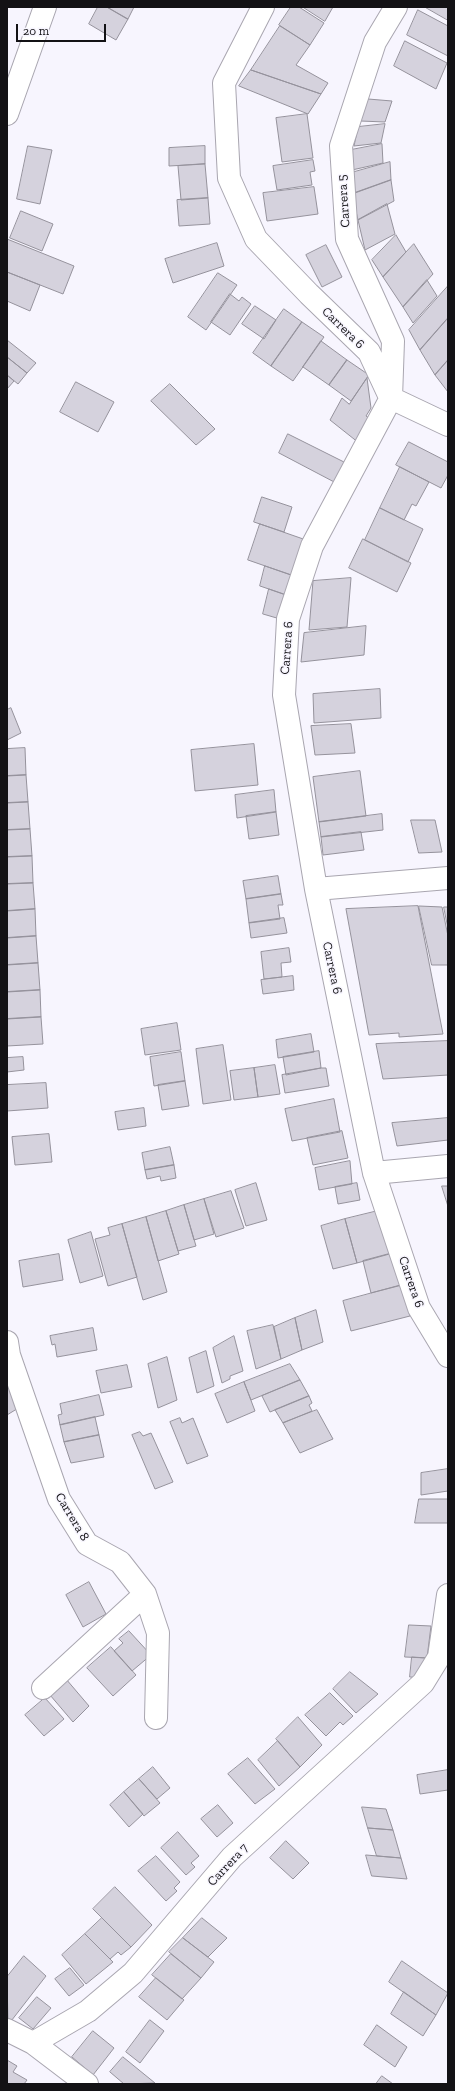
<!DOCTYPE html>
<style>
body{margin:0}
#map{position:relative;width:455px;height:2091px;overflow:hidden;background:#f7f5fe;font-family:"Zilla Slab",serif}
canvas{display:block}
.frame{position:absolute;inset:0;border:8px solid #131215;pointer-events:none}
.scale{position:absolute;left:16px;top:24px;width:90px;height:18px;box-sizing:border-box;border:2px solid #131215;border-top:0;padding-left:5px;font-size:12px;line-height:14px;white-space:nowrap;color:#131215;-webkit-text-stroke:3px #f7f5fe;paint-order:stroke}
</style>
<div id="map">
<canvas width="455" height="2091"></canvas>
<div class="frame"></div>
<div class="scale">20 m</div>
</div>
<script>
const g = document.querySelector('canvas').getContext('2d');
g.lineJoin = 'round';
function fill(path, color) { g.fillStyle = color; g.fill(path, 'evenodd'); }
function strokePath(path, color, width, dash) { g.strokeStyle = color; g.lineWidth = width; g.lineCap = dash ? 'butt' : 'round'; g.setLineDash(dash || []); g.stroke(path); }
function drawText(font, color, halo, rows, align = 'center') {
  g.font = font + ' "Zilla Slab",serif'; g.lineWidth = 3; g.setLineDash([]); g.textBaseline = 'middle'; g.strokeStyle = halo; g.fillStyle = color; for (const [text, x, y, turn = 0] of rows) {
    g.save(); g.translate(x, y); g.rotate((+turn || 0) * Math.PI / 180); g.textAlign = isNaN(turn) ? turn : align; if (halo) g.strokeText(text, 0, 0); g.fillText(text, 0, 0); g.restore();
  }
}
const building = new Path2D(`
 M98,7H107L128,19L116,40L89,24Z
 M107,7H134L128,19Z
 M291,7H299L324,23L310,45L279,25Z
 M303,7H333L325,21Z
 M425,7H448V20Z
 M418,10L448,26V56L407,35Z
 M280,26L310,45L296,65L328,83L321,94L251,70Z
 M405,41L447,63L436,89L394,66Z
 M251,70L321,94L308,114L239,86Z
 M368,99L392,101L385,122L360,121Z
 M307,114L313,158L282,162L276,118Z
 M385,124L381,143L354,146L358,127Z
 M382,144L383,163L352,170L351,150Z
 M28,146L52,150L40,204L17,199Z
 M205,146V164L169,166V148Z
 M313,160L315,171L310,172L312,185L277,190L273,166Z
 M390,162L391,180L352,194L351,173Z
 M205,164L208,198L181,200L178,166Z
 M391,180L394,201L358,220L352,194Z
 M314,187L318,214L267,221L263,193Z
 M208,198L210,224L179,226L177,200Z
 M387,204L395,234L365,250L358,220Z
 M21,211L53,224L42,251L10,238Z
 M396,235L406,252L383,277L372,260Z
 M7,239L74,266L63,294L7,272Z
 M217,243L224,266L173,283L165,259Z
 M414,244L433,274L403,307L383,277Z
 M326,245L342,277L322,287L306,255Z
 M7,272L40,285L30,311L7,301Z
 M218,273L237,285L206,330L188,317Z
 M427,280L437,296L413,323L403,307Z
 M448,286V318L420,350L409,330Z
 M230,294L239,301L242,297L251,304L230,335L211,322Z
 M255,306L276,320L264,339L242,324Z
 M284,309L302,322L271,366L253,353Z
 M448,318V360L435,375L420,350Z
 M302,322L324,337L293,381L271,366Z
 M7,340L36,363L27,373L7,357Z
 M321,341L347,360L329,385L303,367Z
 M7,357L27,373L18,384L7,375Z
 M347,360L369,375L351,401L329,385Z
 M448,360V392L435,375Z
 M7,375L14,381L7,389Z
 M367,378L371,408L366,416L369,418L359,443L330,420L342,398L349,404Z
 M76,382L114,402L98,432L60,412Z
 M170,384L215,429L196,445L151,401Z
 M288,434L348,464L338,484L279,453Z
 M409,442L448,462V475L441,488L396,465Z
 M400,467L429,482L416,506L412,504L404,520L380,508Z
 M262,497L292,507L284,532L254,522Z
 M380,508L423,529L408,562L365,540Z
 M260,524L309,541L297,577L248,560Z
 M363,539L411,563L397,592L349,568Z
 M265,566L297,577L292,597L260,586Z
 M351,578L347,627L309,630L313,581Z
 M269,589L292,597L287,621L263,614Z
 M366,626L364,655L301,662L304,633Z
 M380,689L381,718L314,723L313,694Z
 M11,708L21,733L7,740V710Z
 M351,724L355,753L315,755L311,726Z
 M254,744L258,785L195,791L191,750Z
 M25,748L26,775L7,776V749Z
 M360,771L366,816L319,822L313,777Z
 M26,775L28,802L7,803V776Z
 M274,790L276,812L237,818L235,795Z
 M28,802L30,829L7,830V803Z
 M276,812L279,835L249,839L246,816Z
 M382,814L383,830L321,837L319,822Z
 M411,820H435L442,852L419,853Z
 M30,829L32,856L7,857V830Z
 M361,832L364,850L323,855L321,837Z
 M32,856L33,883L7,884V857Z
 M278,876L281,894L246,899L243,881Z
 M33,883L35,909L7,911V884Z
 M281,894L283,905H278L280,919L249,923L246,899Z
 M418,906L443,1034L399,1037V1033L369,1035L346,909Z
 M419,906L442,907L448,936V965H432Z
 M444,907H448V928Z
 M35,909L36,936L7,938V911Z
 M284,918L287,933L251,938L249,923Z
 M36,936L38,963L7,965V938Z
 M289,948L291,962L281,963L282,977L264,979L261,952Z
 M38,963L40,990L7,992V965Z
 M293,976L294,990L263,994L261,980Z
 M40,990L41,1017L7,1019V992Z
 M41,1017L43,1044L7,1046V1019Z
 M177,1023L181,1050L145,1055L141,1029Z
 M311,1034L314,1052L278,1058L276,1040Z
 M448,1041V1075L383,1079L376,1044Z
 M223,1045L231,1100L203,1104L196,1049Z
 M319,1051L321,1068L286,1075L283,1057Z
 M181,1052L185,1081L154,1086L150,1057Z
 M23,1057L24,1070L7,1072V1058Z
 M275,1065L280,1094L258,1097L254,1068Z
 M254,1068L258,1097L234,1100L230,1071Z
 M321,1068H326L329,1086L285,1093L282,1075Z
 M185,1081L189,1106L162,1110L158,1085Z
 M46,1083L48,1108L7,1111V1085Z
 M334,1099L340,1132L292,1141L285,1109Z
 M144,1108L146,1126L118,1130L115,1112Z
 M448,1118V1140L397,1146L392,1123Z
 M342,1131L348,1158L313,1165L307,1138Z
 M49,1134L52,1162L15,1165L12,1137Z
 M170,1147L174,1165L145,1170L142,1153Z
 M350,1161L352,1184L319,1190L315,1168Z
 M174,1165L176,1178L161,1181L160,1176L147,1179L145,1170Z
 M256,1183L267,1220L246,1226L235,1190Z
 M357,1183L360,1200L338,1204L335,1187Z
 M442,1186H448V1206Z
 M231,1191L244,1228L216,1237L204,1199Z
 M204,1199L214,1234L194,1240L184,1205Z
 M184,1205L196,1246L178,1251L166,1211Z
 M382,1210L393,1253L357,1263L345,1219Z
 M166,1211L179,1254L158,1261L146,1217Z
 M146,1217L167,1292L143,1300L122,1224Z
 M345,1219L357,1263L333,1269L321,1226Z
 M122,1224L137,1277L108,1286L95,1239L110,1235L108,1228Z
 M91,1232L103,1276L80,1283L68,1240Z
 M393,1253L402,1285L371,1293L363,1261Z
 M59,1254L63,1280L23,1287L19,1261Z
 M402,1285L410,1316L351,1331L343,1301Z
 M316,1310L323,1342L302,1350L295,1318Z
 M295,1318L302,1350L281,1359L274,1327Z
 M273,1325L281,1359L256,1369L247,1331Z
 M93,1328L97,1350L57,1357L55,1344L52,1345L50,1336Z
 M234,1336L243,1371L230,1376V1379L222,1383L213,1348Z
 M206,1351L214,1386L197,1393L189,1358Z
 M167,1357L177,1400L158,1408L148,1364Z
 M290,1364L300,1380L251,1400L244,1382Z
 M127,1365L132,1387L101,1393L96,1371Z
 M300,1380L309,1396L270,1412L262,1396Z
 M244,1382L255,1411L227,1423L215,1394Z
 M7,1385L20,1407L7,1415Z
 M99,1395L104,1415L60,1425L58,1415L62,1414L60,1404Z
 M309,1396L312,1403L309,1405L312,1411L283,1423L275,1410Z
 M317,1410L333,1439L300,1453L283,1423Z
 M95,1417L99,1435L64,1442L60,1425Z
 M180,1418L182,1423L193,1418L208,1456L187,1464L170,1422Z
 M140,1432L143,1436L151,1433L173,1482L155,1489L132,1435Z
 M99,1435L104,1457L71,1463L64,1442Z
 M448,1469V1491L421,1495V1473Z
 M419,1499H448V1523H415Z
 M89,1582L106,1614L83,1627L66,1595Z
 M409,1625L431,1626L427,1658L405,1657Z
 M129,1631L151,1655L132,1671L114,1651L123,1643L119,1639Z
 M111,1647L136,1675L113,1696L87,1668Z
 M412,1657L427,1658L425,1678L410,1677Z
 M350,1672L378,1694L356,1713L333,1689Z
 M66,1679L89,1706L73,1722L50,1695Z
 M330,1693L353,1716L343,1725L340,1722L326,1736L305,1715Z
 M45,1698L64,1719L44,1736L25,1715Z
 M298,1717L322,1745L300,1767L276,1739Z
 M278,1741L300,1767L279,1786L258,1760Z
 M248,1758L275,1789L255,1804L228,1774Z
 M153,1767L170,1788L157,1799L139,1779Z
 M448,1770V1790L420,1794L417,1775Z
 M139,1779L160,1803L144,1816L124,1792Z
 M124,1792L143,1814L129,1827L110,1805Z
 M218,1805L233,1823L217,1837L201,1819Z
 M362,1807L386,1809L393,1830L368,1828Z
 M368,1828L393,1830L401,1858L377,1856Z
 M178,1832L199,1856L191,1863L195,1867L186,1875L161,1848Z
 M286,1841L309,1863L293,1879L270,1858Z
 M366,1855L401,1858L407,1879L372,1876Z
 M156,1856L180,1882L174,1888L177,1891L166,1901L138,1871Z
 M115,1887L152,1925L131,1947L93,1909Z
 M102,1918L131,1947L121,1955L118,1952L110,1959L85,1934Z
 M202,1918L227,1938L208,1957L183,1938Z
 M85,1934L113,1962L86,1984L62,1955Z
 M183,1938L214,1962L201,1978L169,1952Z
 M171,1954L201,1978L182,1999L152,1975Z
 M24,1956L46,1976L8,2025L7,1977Z
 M402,1961L448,1993L436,2015L389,1982Z
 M70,1968L84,1985L69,1996L55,1979Z
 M156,1978L184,2000L167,2020L139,1997Z
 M404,1992L436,2015L423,2036L391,2014Z
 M37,1997L51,2008L33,2029L19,2018Z
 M150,2020L164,2031L140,2063L126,2052Z
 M377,2025L407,2047L395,2067L364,2045Z
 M93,2031L114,2048L93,2075L72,2057Z
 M123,2057L155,2083L124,2084L110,2072Z
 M7,2060L17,2066L13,2072L27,2080L24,2084H7Z
 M382,2076L393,2084H376Z`);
fill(building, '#d5d2dd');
strokePath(building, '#95929c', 1);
const minor = new Path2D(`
 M263,7L224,83L229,178L256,239L309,294L369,352L389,395
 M396,7L375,42L341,146L347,239L393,341L391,398L312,546L288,619L284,695L316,889L374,1173L419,1308L448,1356
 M7,114L45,7
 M391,398L448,425
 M316,889L448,878
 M374,1173L448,1166
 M7,1342L9,1355L59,1499L87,1544L120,1562L145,1594L158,1633L156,1718
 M43,1688L145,1594
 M7,2030L33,2043L87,2084
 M33,2043L88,2011L133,1973L232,1857L423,1683L439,1657L448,1595`);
strokePath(minor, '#a9a6b0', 24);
strokePath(minor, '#fff', 22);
drawText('13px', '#131215', '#f7f5fe', [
 ["Carrera 5",344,201,-94],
 ["Carrera 6",343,328,44],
 ["Carrera 6",287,648,-86],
 ["Carrera 6",332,968,78],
 ["Carrera 6",411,1282,71],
 ["Carrera 8",72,1517,59],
 ["Carrera 7",228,1865,-47]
]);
</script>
